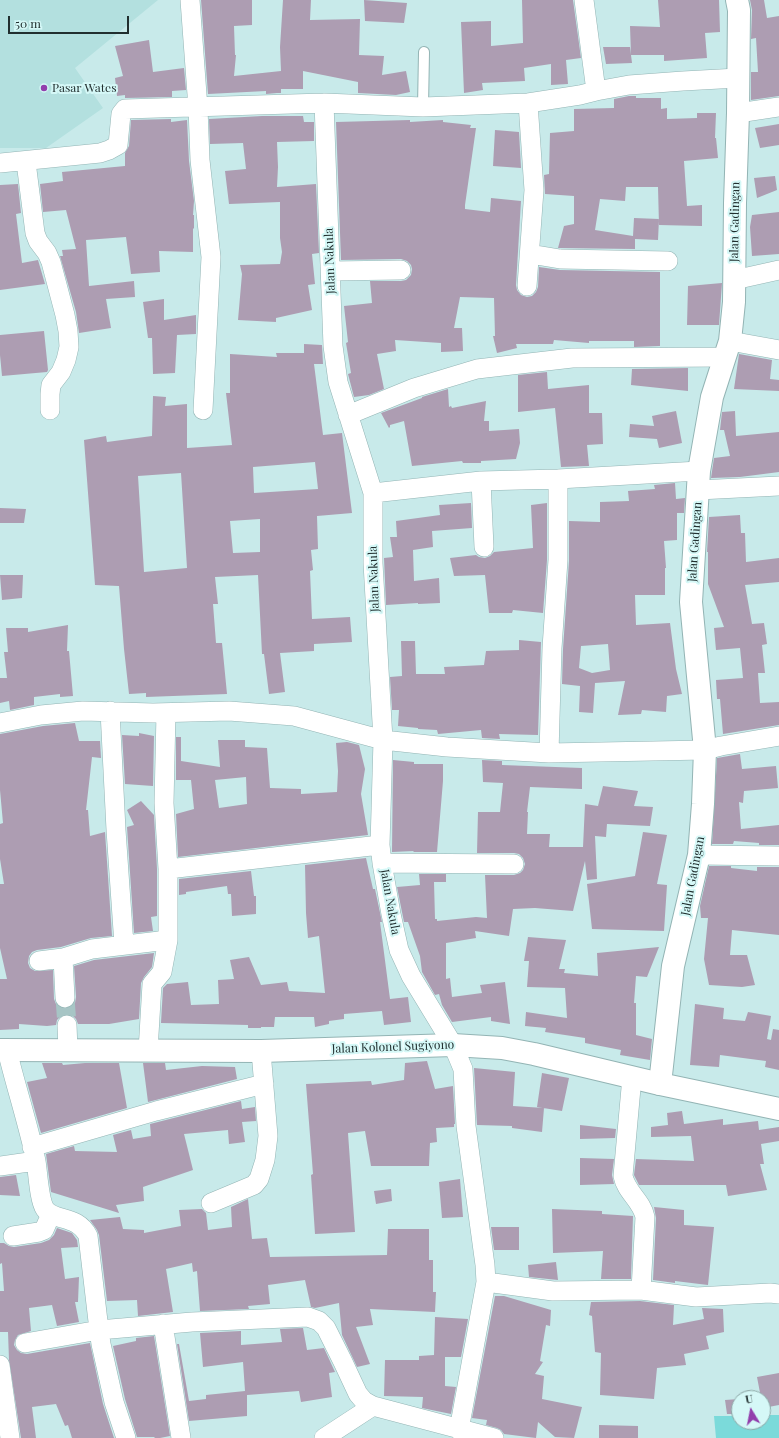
<!DOCTYPE html>
<style>
body{margin:0}
#map{position:relative;width:779px;height:1438px;overflow:hidden;background:#c8eaea;font-family:"Playfair Display",serif}
canvas{display:block}
.north{position:absolute;left:731px;top:1390px;width:40px;height:40px;box-sizing:border-box;background:#d5f8f7;border:1px solid #8da8a7;border-radius:50%;rotate:350deg;font-size:11px;font-weight:700;line-height:16px;text-align:center;color:#212f2f}
.north::after{content:'';display:block;margin:auto;width:14px;height:18px;background:#923eac;clip-path:polygon(50% 0,100% 100%,50% 72%,0 100%)}
.scale{position:absolute;left:8px;top:16px;width:121px;height:18px;box-sizing:border-box;border:2px solid #212f2f;border-top:0;padding-left:5px;font-size:12px;line-height:14px;white-space:nowrap;color:#212f2f;-webkit-text-stroke:3px #d5f8f7;paint-order:stroke}
</style>
<div id="map">
<canvas width="779" height="1438"></canvas>
<div class="north">U</div>
<div class="scale">50 m</div>
</div>
<script>
const g = document.querySelector('canvas').getContext('2d');
g.lineJoin = 'round';
function fill(path, color) { g.fillStyle = color; g.fill(path, 'evenodd'); }
function strokePath(path, color, width, dash) { g.strokeStyle = color; g.lineWidth = width; g.lineCap = dash ? 'butt' : 'round'; g.setLineDash(dash || []); g.stroke(path); }
function drawText(font, color, halo, rows, align = 'center') {
  g.font = font + ' "Playfair Display",serif'; g.lineWidth = 4; g.setLineDash([]); g.textBaseline = 'middle'; g.strokeStyle = halo; g.fillStyle = color; for (const [text, x, y, turn = 0] of rows) {
    g.save(); g.translate(x, y); g.rotate((+turn || 0) * Math.PI / 180); g.textAlign = isNaN(turn) ? turn : align; if (halo) g.strokeText(text, 0, 0); g.fillText(text, 0, 0); g.restore();
  }
}
fill(new Path2D(`
 M0,0H158L75,68L103,108L46,148H0Z`), '#b3e0df');
fill(new Path2D(`
 M763,1415H779V1438H716L714,1416H739V1422H763Z`), '#7bdada');
fill(new Path2D(`
 M201,0H252V25L234,26L235,55H236L234,76L281,71L280,47L283,0H311L310,20L360,19L359,55L384,56L382,75L406,71L410,92L396,95L358,93V82L303,71V89H281V93H277L266,94V91L208,94Z
 M364,0L407,3L404,23L365,21Z
 M522,0H573L581,58L566,60L568,84L551,85V64L524,68L525,81L482,83L483,90L464,93L461,22L491,21V46L523,43Z
 M658,0H719L720,32L705,33L707,58L664,61V55H631L630,26L660,27Z
 M750,0H764L767,18L779,16V96L751,100V72H758L756,38L751,39L752,10Z
 M149,40L153,72L184,68L186,90L172,91V97L125,98V95L117,96L115,78L123,76L115,46Z
 M603,47H630L632,63L606,64Z
 M629,96H636V98H661V109L667,108V119L697,118V113H716L715,138H716L718,158L684,161L687,206L702,205V226L659,225L658,187H626L625,201L600,199L595,230L633,236L634,218L659,219L658,240L635,239V249L558,248L564,226L574,224V196L545,194L544,175L549,174L550,133L574,131V109L614,108V99Z
 M262,116H303L304,122H314V141L277,142L278,167L277,187L316,184L319,253L312,254L315,284L308,285L312,310L276,318V322L238,320L242,274L240,265L280,264L282,252L280,238V202L229,204L225,171L246,169L243,143L210,144L209,119Z
 M171,119V122L187,120L189,161L194,201L193,215H194V229L193,228V252L159,251L160,272L131,274L126,237L86,240L89,286L134,281L135,297L106,299L111,328L79,333L76,312L60,256H63L62,250L76,249L66,210L43,212L40,184L63,181L62,172L125,166V153L129,146L131,120Z
 M410,120V122L443,120V122L471,125L470,128H476L465,205V209L490,212L491,198L521,201L516,285L517,290L521,295L527,297L532,296L536,292L538,287L539,267L560,270L660,272V346L634,347V341H589V343L554,340L553,344H516L517,348L497,353L493,336H495L494,298L460,297L454,328H462L463,351L441,352V343L395,340L396,351L377,354L384,389L369,395L354,397L348,374L351,373L346,343L348,342L344,306L372,303L370,281H401L406,280L411,275L412,269L411,265L407,261L401,259L341,260L336,122Z
 M779,124V145L760,148L755,128Z
 M495,130L519,132L521,168L493,166Z
 M775,176L777,190L757,198L754,178Z
 M18,184L21,213L16,214L22,263L38,260L45,284L0,290V185Z
 M779,212V254L752,256L750,227L752,215Z
 M722,283L719,325H687L688,286Z
 M164,299V320L196,315V334L177,335L175,373L153,374L152,338H148L143,302Z
 M44,331L48,370L47,372L2,376L0,355V335Z
 M304,344L322,345L323,364H314L323,435L342,433L352,513L317,516L318,549L311,550L313,570L310,571L312,619L350,617L352,642L314,644V651L280,653L285,692L269,694L264,654H262L258,575L215,577L218,604H213L216,643H222L227,694L146,697V693L129,694L124,649L119,586L95,585L84,440L106,436L107,442L152,436L153,396L166,397L165,406L187,404V448L232,445L226,393H230V354L277,357L276,353H304ZM315,462L318,489L254,493L253,467ZM181,473L187,568L144,572L138,476ZM260,519V552L233,553L230,521Z
 M739,354L772,360L770,379L779,380V391L734,389Z
 M688,368V391L631,385L632,369Z
 M547,372L548,389L589,385V413H602L603,444L587,445L589,466L561,467L555,408L518,412V375Z
 M448,389L449,407L451,406L452,408L486,401L484,421H489V431L519,429L520,443L516,459L481,461V463H463L462,461L412,466L404,421L390,425V427L389,428L381,413L422,398V397Z
 M676,411L682,443L659,448L657,439L629,437L630,424L654,426L652,416Z
 M735,411L736,436L779,432V472L740,477L711,478L714,458L730,456L724,430H720L722,412Z
 M675,483L676,499L685,498L684,513H677V540L664,541L666,568H665V595H635L636,625L670,623L676,669L682,694L667,696L666,712L642,710L641,714L618,715L625,681L595,683L593,713L579,712L580,686L562,684L563,649L569,561V521L600,522V502L629,501L628,491L655,489L654,485ZM608,644L610,670L592,673L579,668L581,646Z
 M471,503L472,528L432,531L433,547L413,550L414,581L439,578L440,603L418,604V603L386,605L384,558L393,557L390,537H397L396,521L440,515L439,505Z
 M547,503V560L543,613L513,610L512,613H489L485,575L454,576L450,558L476,555L479,557L485,558L490,556L494,552L533,548L531,505Z
 M0,508L26,509L24,523H0Z
 M740,515L741,533H745L746,562L779,558V582L745,585L752,624L764,623L767,644L762,645L765,673H758L760,703L779,702V725L723,734L720,699H717L716,680L743,678L740,648L716,650L714,628L724,627L708,584V552H707L709,517Z
 M0,575H23L22,598L2,600Z
 M68,625L67,651H69L73,696L60,697V694L34,697V705L10,710L9,701L0,703V678H7L4,652H8L6,628H28V632Z
 M519,640L541,642L538,735L499,734L500,739L482,738L481,730L438,734L437,730L418,729V728L398,726L399,710H392L390,677L402,676L401,641H415L416,674H445L444,667L484,665L486,651L519,650Z
 M75,723L79,741H100L101,758L92,757L86,810H88L90,836L105,832L112,936L91,938L61,947L37,950L32,952L29,956L28,963L30,968L35,971L53,970L54,999L56,1004L60,1008L65,1009L71,1007L75,1003L76,997L74,966L94,960L154,953L152,967L144,977L141,983L139,1019L109,1024H78L76,1019L72,1015L66,1014L61,1016L57,1020L56,1025L47,1026L19,1024V1029L0,1030V979H7L0,948V884H4L0,859V824L3,823L0,790V734L43,726Z
 M139,733L154,736L153,786L125,784L122,735L139,736Z
 M176,737H181V761L220,767L218,740H245V747L267,748L270,788L301,789V794L337,792L338,771L336,743L347,742L359,745L365,769L361,794L368,835L178,857L176,814L194,809L191,780H176ZM246,777L247,804L219,808L215,780Z
 M740,754L742,769L776,766L778,788L744,791L743,803L739,802L741,829L779,825V845H759V843L734,841L733,844H712L717,758Z
 M393,760L414,762V764H443V781L437,852H413L414,851L392,852Z
 M482,760L502,761V765L582,768V789L530,787L527,812H528L527,834H550L549,847H583L585,804L598,806L603,786L638,791L634,806L653,807L650,826L607,824L606,837L595,836L597,879L587,880L585,861L573,911L535,908L513,909L509,936L475,931L476,938L446,943V979L450,978L452,997L482,993L480,985L505,982L510,1024L491,1021V1017L452,1022L442,1005L439,994L435,995L422,972L420,956L408,922H404L397,887L420,885L419,874H446V882H434L435,919H437V921L476,917L487,918L485,875H514L520,873L523,870L525,864L523,858L519,854L514,853H477L478,812H500L503,783L483,782Z
 M141,801L154,815L157,869V916L151,917L153,931L134,933L127,827L134,825L127,810Z
 M643,832L667,835L657,884L667,885L664,931L592,929L587,884L635,876Z
 M366,858L373,889H375L382,922H380L390,999L408,997L411,1022L384,1025L382,1011L344,1014V1019L329,1021V1024L315,1027L314,1017H275L274,1027H261V1028H248V1025L161,1023L163,988L167,984L188,982L191,1005L219,1004L218,980L234,979L230,960L249,957L261,985L287,982L289,991L325,993L319,936L308,938L306,913L305,865Z
 M709,866H731V868L757,871V867H779V935L732,930L730,955H747L755,985L742,987L709,985L704,959L708,918H701L700,906Z
 M251,871L254,896H256V914L232,916L231,894H228L227,886L186,892V894L179,895V879Z
 M528,937L566,940L559,969H565L564,973L598,976L597,953L659,947L647,977L636,976L634,1003H636V1035L652,1039L650,1060L620,1055L621,1050L585,1043V1038L545,1032L546,1028L525,1026L526,1012L567,1018L565,988L527,987L529,961H524Z
 M695,1004L724,1008L723,1019L745,1021L748,1012L771,1016L767,1039L771,1040L773,1029L779,1030V1070L765,1067L766,1061L720,1055L719,1067L690,1065Z
 M427,1061L435,1089L453,1086L455,1124H454V1127L436,1128L437,1142L430,1143L429,1166H371L365,1131L348,1133L355,1232L315,1234L311,1175L313,1174L306,1084L371,1081L372,1085L404,1080L405,1063Z
 M42,1063H62L63,1065L85,1063H119L127,1108L41,1133L27,1082L47,1078Z
 M143,1063H165L166,1070L202,1066L235,1067L237,1079L148,1102Z
 M474,1068L515,1072L513,1106L544,1108L542,1132L512,1128V1126L477,1125Z
 M542,1073L569,1078L562,1111L537,1107Z
 M241,1101L242,1109L255,1107L256,1121L242,1122L245,1142L229,1144L228,1130L184,1134L193,1170L143,1187L144,1201L116,1205L119,1213L51,1192L46,1154L74,1146L75,1151L117,1152L113,1135L131,1130L133,1139L151,1136L150,1124Z
 M682,1111L684,1124L723,1119V1125L758,1121L759,1130L779,1127V1141L761,1144L764,1164H760L767,1190L728,1196L726,1185H639L634,1175L636,1159L694,1161L691,1136L651,1137V1127L668,1125L667,1113Z
 M580,1125L616,1129L615,1138L580,1139Z
 M580,1158L614,1159L612,1175L614,1184L580,1185Z
 M16,1175L20,1196L0,1195V1177Z
 M460,1179L463,1217L442,1218L439,1182Z
 M391,1189L392,1201L376,1204L374,1191Z
 M248,1199L252,1239L267,1238L270,1257L387,1255L388,1229H429V1260H433V1292H436L435,1312L370,1309L373,1325L356,1327L370,1364L357,1367L342,1335L339,1303L315,1308L311,1307L305,1280L268,1285L270,1304L248,1306L249,1309L200,1311L197,1271L193,1272L192,1263L166,1269L173,1312L138,1316L137,1300L107,1301L99,1235L97,1230L90,1220L120,1217L123,1229L144,1230V1233L181,1226L179,1210L202,1209L206,1213L208,1230L232,1227L231,1207Z
 M654,1207L684,1210V1225L714,1227L708,1285L675,1281V1283L653,1280L656,1218Z
 M552,1209L602,1211V1214L633,1216L631,1279H601L603,1251L553,1253Z
 M491,1227H519V1250H494Z
 M57,1228L72,1233L77,1240L78,1247L61,1248L65,1279L79,1277L78,1302H75L79,1322L57,1326L52,1305L29,1308L31,1331L18,1335L15,1340L14,1345L17,1350L21,1353L27,1354L90,1343L103,1404L114,1438H72L68,1425L65,1426L56,1404L32,1407L36,1438H21L9,1360L8,1332H0V1291H4L2,1263L0,1264V1243H4L9,1246L14,1247L41,1243L49,1240L54,1235Z
 M556,1262L558,1280L529,1277L528,1265Z
 M495,1296H504L551,1310L550,1326L546,1325L540,1361L543,1362L535,1374L544,1376L542,1399L582,1407L574,1438L555,1437L538,1422L536,1438L504,1434L501,1430L497,1428L486,1425L487,1420L472,1418Z
 M640,1301L674,1305L673,1325L704,1319L702,1308L723,1309L724,1332L706,1336L709,1349L684,1354L686,1365L657,1368L654,1399L600,1395L601,1353L595,1352L592,1316L589,1315L591,1302Z
 M435,1317L468,1319L461,1357H445V1386L456,1387L451,1414L422,1408L423,1397L384,1396L385,1360H419V1356L434,1355Z
 M303,1328L307,1350L324,1348L335,1372L329,1373L332,1397L301,1402L299,1391L247,1395V1416L189,1421L177,1344H179L189,1401L206,1399V1395L245,1391L243,1362L203,1367L200,1333L241,1331V1345L282,1342L280,1329Z
 M154,1336L170,1436L160,1438H155L154,1437H137L125,1399L113,1346L136,1341V1338Z
 M779,1373V1405L763,1408V1398H761L757,1377Z
 M739,1399V1414H727L725,1400Z
 M599,1425L638,1426V1438H599Z`), '#ad9db2');
strokePath(new Path2D(`
 M65,998L67,1025`), '#a7c5c5', 19, [19, 10]);
const service = new Path2D(`
 M423,107L424,52`);
const minor = new Path2D(`
 M190,0L198,108L200,160L211,257L203,410
 M584,0L596,91
 M324,103L333,346L338,382L373,493V563L383,740L380,845L382,863L391,914L399,950L411,976L453,1045L463,1069L466,1126L485,1265L486,1282L459,1430
 M738,113L779,107
 M26,162L35,233L38,241L47,253L51,262L65,315L68,331L69,347L66,360L61,372L51,385L50,394V410
 M0,163L100,153L109,150L118,145L121,114L125,109L324,103L423,107L528,103L580,95L596,91L629,85L683,81L738,78
 M530,254L560,259L668,261
 M331,271L401,270
 M734,280L779,270
 M527,286L534,190L528,103
 M730,341L779,350
 M348,415L414,388L477,369L572,358L724,357
 M481,481L484,547
 M698,490L779,486
 M373,493L481,481L558,479L699,471
 M110,711L116,830L124,945
 M0,723L41,715L83,711L153,713L229,711L294,716L383,740L447,747L549,753L705,750L721,746L779,736
 M549,753L552,648L558,560V479
 M699,855L779,856
 M382,863L514,864
 M168,869L380,845
 M39,961L63,958
 M65,998L63,958L92,949L168,940
 M67,1025L68,1050
 M7,1050C16,1087 28,1124 36,1161C38,1173 39,1200 45,1209C54,1222 77,1214 88,1236L99,1330L192,1322L308,1317L319,1321L326,1328L343,1362L358,1394L364,1401L373,1406L494,1438
 M148,1051L152,984L162,972L168,940V869L164,803L166,713
 M632,1077L623,1176C626,1192 642,1201 645,1217L641,1290
 M32,1147L156,1111L264,1084
 M0,1166L36,1161
 M211,1203L254,1185L259,1179L265,1160L268,1136L261,1051
 M13,1236L39,1232L44,1230L51,1214
 M486,1282L553,1291L641,1290L696,1297L770,1293L779,1294
 M163,1324L181,1438
 M25,1343L99,1330L101,1344L114,1402L126,1438
 M0,1365L10,1438
 M324,1438L373,1406`);
const tertiary = new Path2D(`
 M660,1084L673,966L699,855L703,804L705,750L691,602L699,471L712,397L730,341L734,302L735,203L738,113L739,10L737,0`);
const trunk = new Path2D(`
 M0,1050L261,1051L453,1045L502,1048L534,1054L660,1084L779,1109`);
strokePath(service, '#93b4b4', 12);
strokePath(minor, '#93b4b4', 20);
strokePath(tertiary, '#93b4b4', 24);
strokePath(trunk, '#93b4b4', 24);
strokePath(service, '#fff', 10);
strokePath(minor, '#fff', 19);
strokePath(tertiary, '#fff', 22);
strokePath(trunk, '#fff', 22);
for (const [x, y, r, color] of [
 [44,88,4,"#923eac"]
]) { const dot = new Path2D(); dot.arc(x, y, r, 0, 2 * Math.PI); g.fillStyle = color; g.fill(dot); strokePath(dot, '#d5f8f7', 1.5); }
drawText('12px', '#212f2f', '#d5f8f7', [
 ["Pasar Wates",52,88]
], 'left');
drawText('12px', '#212f2f', '#d5f8f7', [
 ["Jalan Gadingan",735,222,-89],
 ["Jalan Nakula",330,261,-92],
 ["Jalan Gadingan",695,542,-86],
 ["Jalan Nakula",374,579,-92],
 ["Jalan Gadingan",693,876,-79],
 ["Jalan Nakula",390,902,80],
 ["Jalan Kolonel Sugiyono",393,1047,-2]
]);
</script>
